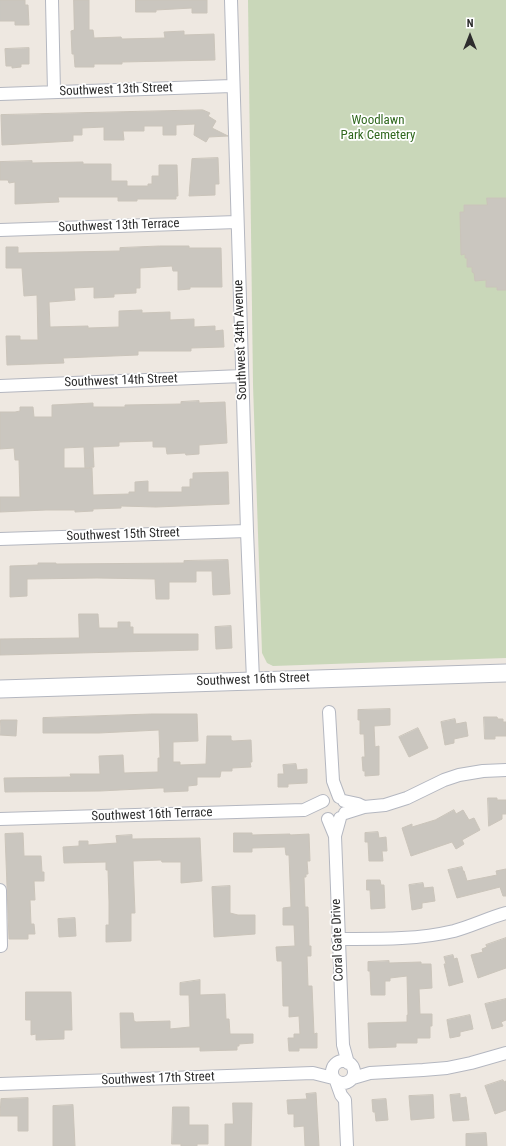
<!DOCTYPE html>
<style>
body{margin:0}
#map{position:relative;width:506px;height:1146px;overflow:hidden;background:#eee8e1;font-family:"Roboto Condensed",sans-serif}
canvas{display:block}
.north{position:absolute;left:450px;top:16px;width:40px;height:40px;-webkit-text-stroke:3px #fff;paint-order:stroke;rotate:0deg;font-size:11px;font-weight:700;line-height:16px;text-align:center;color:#2d2d2d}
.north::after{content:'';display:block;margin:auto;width:14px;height:18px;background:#2d2d2d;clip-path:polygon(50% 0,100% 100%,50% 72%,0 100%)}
</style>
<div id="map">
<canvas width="506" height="1146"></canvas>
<div class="north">N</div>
</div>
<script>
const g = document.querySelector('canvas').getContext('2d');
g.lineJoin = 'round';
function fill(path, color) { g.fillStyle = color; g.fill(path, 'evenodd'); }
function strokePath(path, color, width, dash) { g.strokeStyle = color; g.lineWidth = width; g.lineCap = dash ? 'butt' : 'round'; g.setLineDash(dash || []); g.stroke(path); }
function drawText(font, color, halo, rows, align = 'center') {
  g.font = font + ' "Roboto Condensed",sans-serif'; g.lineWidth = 3.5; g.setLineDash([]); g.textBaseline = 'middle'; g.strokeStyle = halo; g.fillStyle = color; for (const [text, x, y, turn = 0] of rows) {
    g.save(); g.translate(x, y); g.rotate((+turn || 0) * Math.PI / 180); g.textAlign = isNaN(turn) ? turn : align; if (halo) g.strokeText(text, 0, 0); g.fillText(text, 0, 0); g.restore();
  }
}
fill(new Path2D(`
 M248,0H506V658L273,666L267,663L262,653L253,385Z`), '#c9d7b9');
const building = new Path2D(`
 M0,0H25V5H28L29,25H15V21H0Z
 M74,0H89V30H93L94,38L121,37L122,39L165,38L164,32L184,31V35L214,34L215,60L122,62V64H94V67H75L74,54H72L71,31L74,30Z
 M136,0H207V13H192V8L156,10V12H136Z
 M29,48V64H21V67L12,68V66H6L5,49Z
 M203,110L210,113L208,116L216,121L212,128L228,136L209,137L206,142L194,135L195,124L176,125V135H163V126H144V131H123L124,140H104V127L82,128V135H73V141L2,145L1,115Z
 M218,158L219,184H215V195L189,196L192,159Z
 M32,161V163L83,162V164H111V181H127V186H148V184H152V176H159V165H177L178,196H176V199H137V201H118V197H58L59,202L15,204V182L9,183L8,180H0V162Z
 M487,198H506V290H497V287H486V280L475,281L474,273L472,272V267H467V258H465V254L461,255L460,212H464V205H487Z
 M160,246H189V248H221L222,287H190V289L178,290V271H173L172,266L140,268V288H136V293L114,294V297L94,298V287L74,288L75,300L49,302L50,327L88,326V328L119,327V311L142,310V313L170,312V320L194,319V327L215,326V331L223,330L224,347L191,348V351H138V355L63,358L64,363L7,365L6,336H20V340H38L37,295L24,296L22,268H6V247H18V253L120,251V248Z
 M199,401V403L225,402L227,443L199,445V454L186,455L185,453L167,454L166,447H153V441L119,442V446L93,447L94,467L85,468L84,447L64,448V468H92L93,495L129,494V492H135V482L148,481V492H182V487H190V479H193V473L228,472L229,504L156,507L121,506V508L93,509V511L75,512V510H46L0,512V497H20L19,460H15L14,448L0,449V412H15L20,411V407H33L34,417H52V405L93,403V407H125V405L181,404V402Z
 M228,560L230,594L213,595L212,571H196V582H169V599H156L155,579L97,578L27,579V596L10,597V566L38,565V563H56V564L184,563V561Z
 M79,614H98L99,628H118V622H130V627H133V634H198V650L0,655V639L79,638Z
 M231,626L232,648L216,649L215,627Z
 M390,709V725L374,726L375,747L379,746V775L365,776V771H363L362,757H365L364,734H360V720H358V710Z
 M151,714H197L198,741L173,742V762H180V765L206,764L207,736H231V740L233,741L251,740L252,762H250L251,767L232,768V771H221L220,777H197V785L188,786V791L164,792V788H159L100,791L5,792L4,778L71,777L70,774H100L99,756L123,755L124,773L158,772V758H160L159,730L99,733H43V718Z
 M484,717H497L498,719H503V722H506V736H495V739H485Z
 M455,719L456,724L466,722L468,736L454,739V743L445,745L441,722Z
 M1,720H17L16,736L0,735Z
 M418,728L428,748L409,757L399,737Z
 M296,764L297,770L307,769V783L288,784V787H278V774H284L283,765Z
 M488,798H497V800H506V814H502V819L489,826Z
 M454,810L456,814L463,810L469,820L474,818L480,830L462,840L464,844L456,849L452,842L411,856L402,828L412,824V827L435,820Z
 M378,832L379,838L386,837L387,851H382L383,861H369L368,842H365V833Z
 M19,833H23L24,856H41L42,872H44V881H34L35,900H30L31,924H34L35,934H28V939H9L5,834Z
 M234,833H252V835L290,834V835L309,834L310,861H307L308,874H306V877H304L305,907H308L309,946H311V956H307L308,986H312L314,1034L317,1033V1048H299V1051H289L288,1038H294V1034H300L299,1016L289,1017V1006H283L282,961H277L276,947L295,946L294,925H283V908L291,907L289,855H286L285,847L252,848V852H234Z
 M132,835V839L200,838L202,881L181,883V862H162L161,860L133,861L135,913H131V941L106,942V925H109V902L108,870H106V862L64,863L63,847L79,846V841H88V845L117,843L116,836Z
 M462,867L463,871H464L467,881L497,875L496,871L506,869V896H503L500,887L457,898L448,870Z
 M367,880H380L381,885H384L385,908L371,909L370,890H367Z
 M423,883L424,888L433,887L435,901L422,903V908L412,910L409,885Z
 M230,886V913L238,915H255V934L214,937L212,887Z
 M75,918L76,936L59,937L58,919Z
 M506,938V968L478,978L471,955L483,952L482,949L487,947L486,945Z
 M453,955L454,959L457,958L463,982L449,986L444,964H446L444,957Z
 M389,961V963L421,962V964H431L432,988L419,989L420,1014H432V1026H430V1038H417V1043H396V1047L369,1048L368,1023L407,1022V1015H408L407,976L390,978V981H385V995H371L370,971H368V962Z
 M200,980V995L225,994L226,1019H229L230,1034H253V1043L239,1044V1046H237V1050L200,1051V1047L121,1048L120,1013H133L134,1021L136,1022L170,1021V1029L190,1027L189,995H180V983Z
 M26,992H71L72,1030H64V1039L36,1040V1034L31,1035V1020H26Z
 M506,999V1020L501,1022L503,1026L492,1029L485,1004Z
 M470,1015L473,1029L460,1032V1036L450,1038L447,1020Z
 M503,1080L504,1082L506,1081V1110L495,1114L485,1086Z
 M316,1093L319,1146H305L304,1126L294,1127V1114H288L287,1100L307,1099L306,1094Z
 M460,1094V1098L466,1097L469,1120L453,1121L450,1095Z
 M433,1095L434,1118L411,1120L409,1096Z
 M28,1098V1131H18V1116H0L1,1099Z
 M386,1099L388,1120L376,1121L375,1112H373L372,1100Z
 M233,1103H252L251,1146H225V1124H233Z
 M73,1105L75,1146H53V1106Z
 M173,1107H189V1125H208V1144H197V1146H181V1144H172Z
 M486,1133L487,1146H466V1134Z`);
fill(building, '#cac6bf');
strokePath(building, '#cac4ba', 1);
const street = new Path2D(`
 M52,0L54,92
 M231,0L247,531L253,680
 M0,94L232,86
 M0,230L237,222
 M0,386L242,376
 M0,539L247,531
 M329,712L333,781L339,797
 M344,801L358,804L364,807
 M345,813L364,807L385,805L407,798L444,780L459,775L483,771L506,770
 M0,819L304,810L323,801
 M328,819L335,836L343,1045L348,1063
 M335,836L340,818
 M0,890L1,946
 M338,939C377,939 416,940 454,931C472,926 488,918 506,913
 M332 1072a11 11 0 1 1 22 0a11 11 0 1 1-22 0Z
 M353,1078L370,1073L423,1070L447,1068L471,1063L506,1053
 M336,1081L341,1095L345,1100L347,1146
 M0,1084L313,1073L333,1078`);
const secondary = new Path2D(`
 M0,689L506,673`);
strokePath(street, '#b4b7c0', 14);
strokePath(secondary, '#b4b7c0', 19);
strokePath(street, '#fff', 12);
strokePath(secondary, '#fff', 17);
drawText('13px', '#2d2d2d', '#fff', [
 ["Southwest 13th Street",116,90,-2],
 ["Southwest 13th Terrace",119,226,-2],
 ["Southwest 34th Avenue",241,340,-92],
 ["Southwest 14th Street",121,381,-2],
 ["Southwest 15th Street",123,535,-2],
 ["Southwest 16th Street",253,680,-2],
 ["Southwest 16th Terrace",152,815,-2],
 ["Coral Gate Drive",338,940,-92],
 ["Southwest 17th Street",158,1079,-2]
]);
drawText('13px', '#31681f', '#fff', [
 ["Woodlawn",378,121],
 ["Park Cemetery",378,136]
]);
</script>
